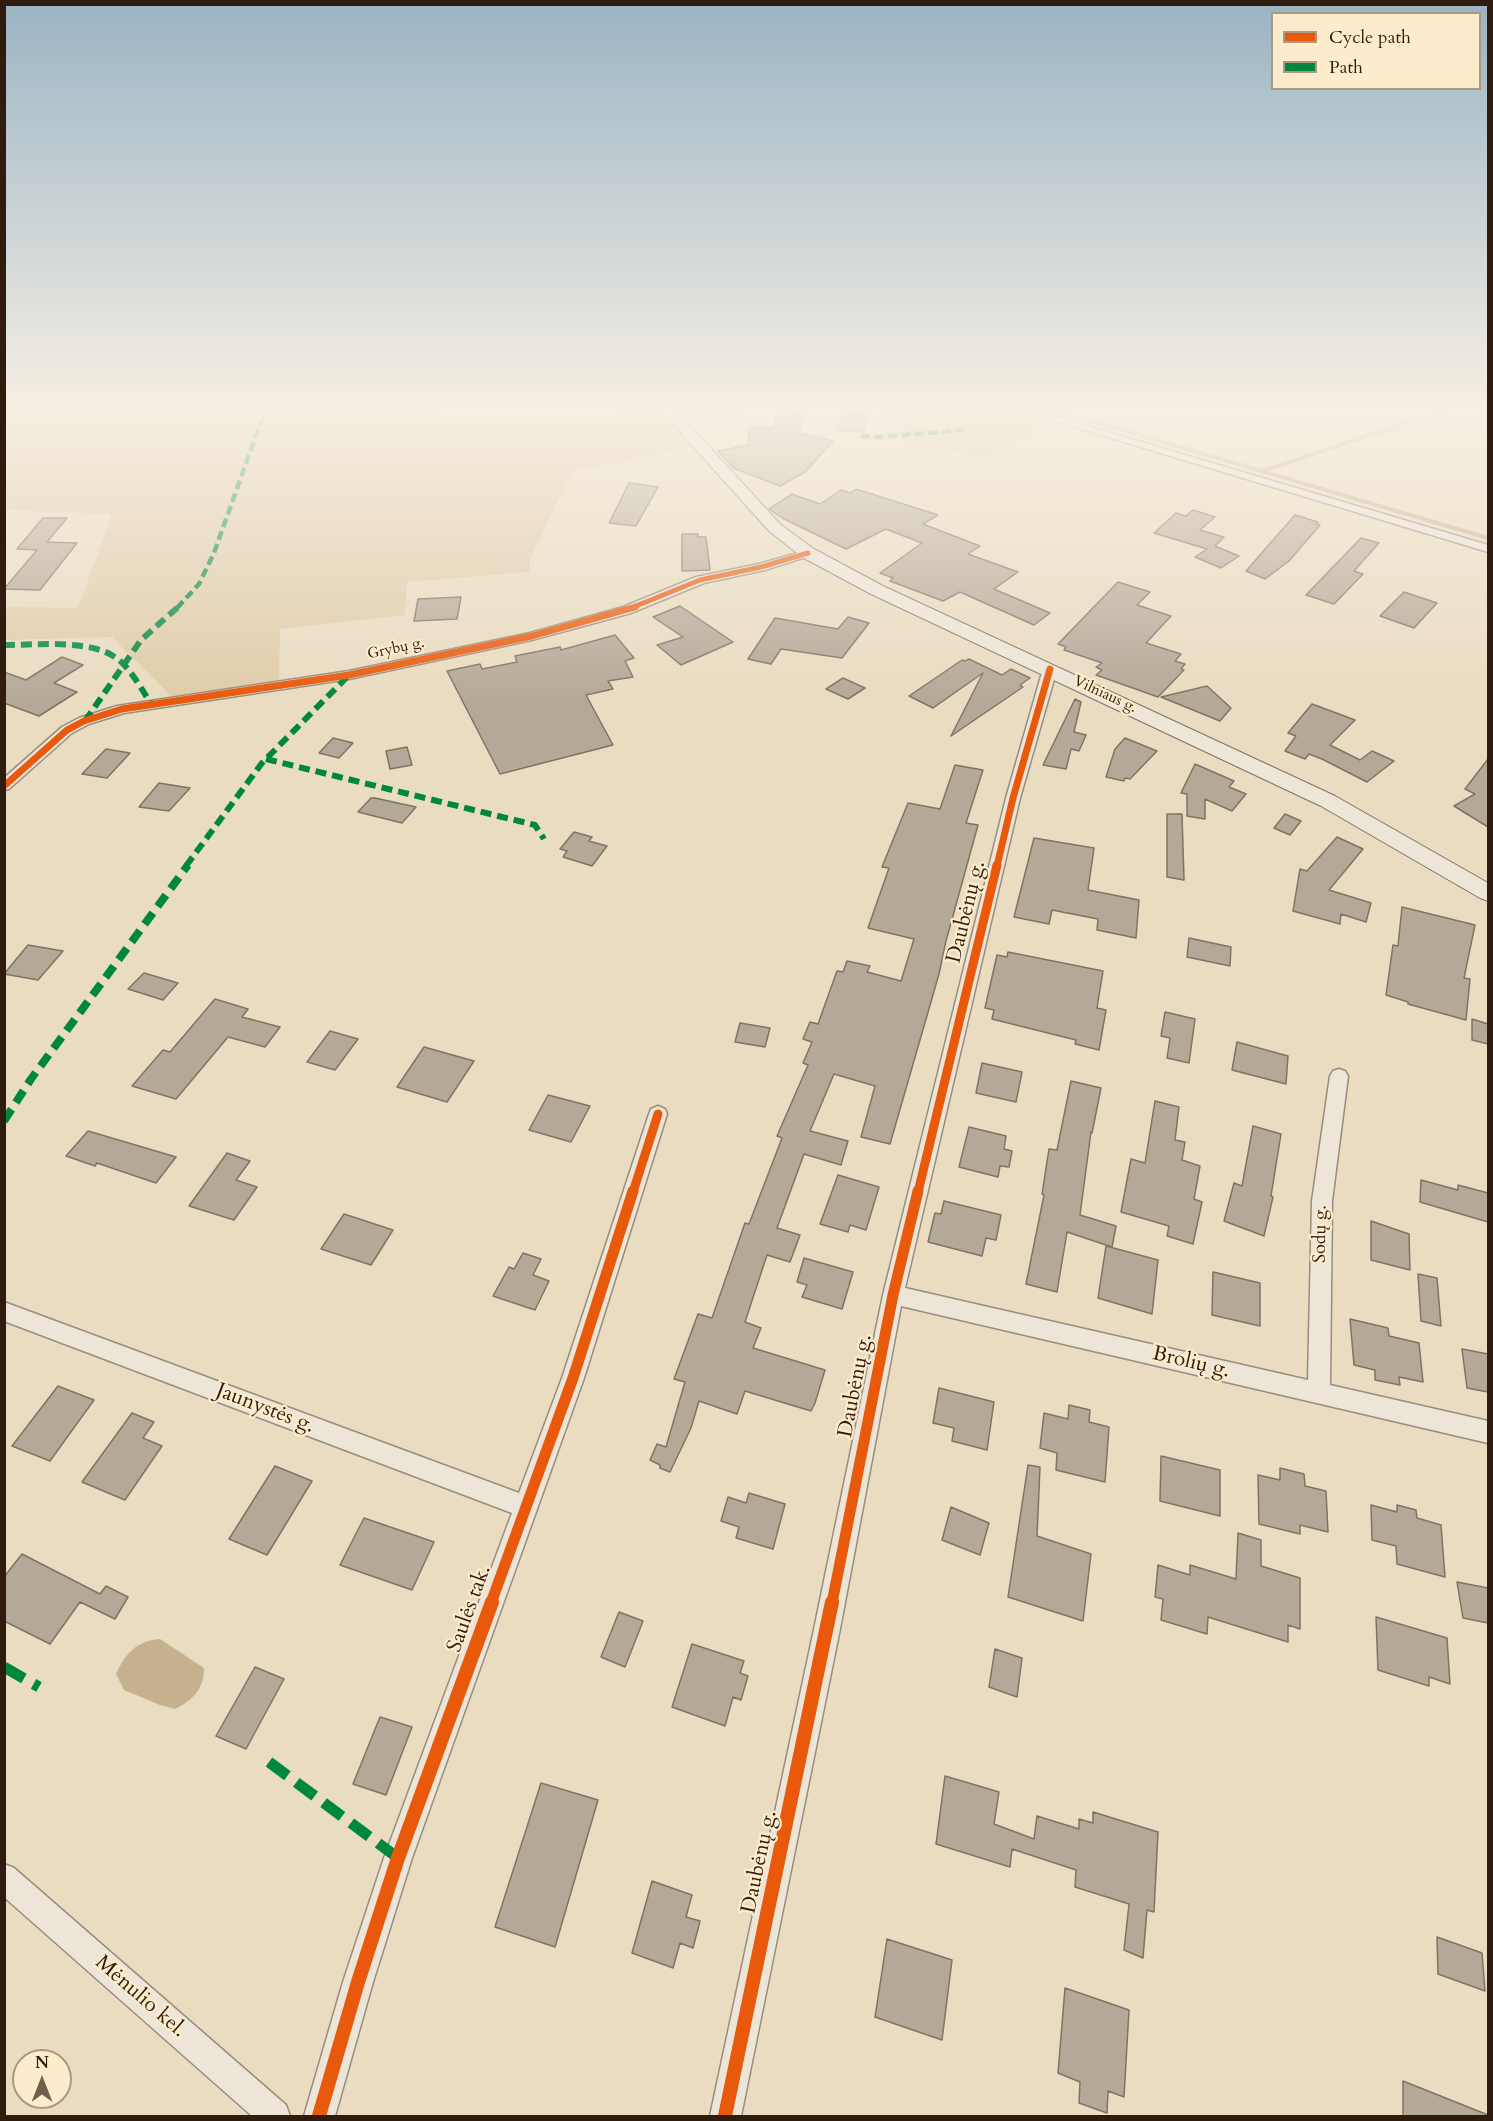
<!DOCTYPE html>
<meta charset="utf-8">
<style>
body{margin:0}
#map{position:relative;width:1493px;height:2121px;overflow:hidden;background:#eadcc1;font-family:Cardo,serif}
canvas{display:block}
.frame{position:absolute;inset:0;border:6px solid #301b0f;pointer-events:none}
.legend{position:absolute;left:1271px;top:12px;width:210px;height:78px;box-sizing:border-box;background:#fceccc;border:2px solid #aa9880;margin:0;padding:8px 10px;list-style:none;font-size:18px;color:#301b0f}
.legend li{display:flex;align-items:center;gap:12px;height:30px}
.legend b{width:30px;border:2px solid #aa9880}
.north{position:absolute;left:12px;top:2049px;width:60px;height:60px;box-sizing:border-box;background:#fceccc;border:2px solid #aa9880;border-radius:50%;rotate:0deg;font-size:16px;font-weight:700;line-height:24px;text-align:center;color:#301b0f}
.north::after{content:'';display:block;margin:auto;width:21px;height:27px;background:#715f4d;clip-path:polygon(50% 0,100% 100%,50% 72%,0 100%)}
</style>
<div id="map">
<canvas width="1493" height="2121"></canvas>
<div class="frame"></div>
<ul class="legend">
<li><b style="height:8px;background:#e8590c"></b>Cycle path</li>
<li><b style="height:8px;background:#00873e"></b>Path</li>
</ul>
<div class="north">N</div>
</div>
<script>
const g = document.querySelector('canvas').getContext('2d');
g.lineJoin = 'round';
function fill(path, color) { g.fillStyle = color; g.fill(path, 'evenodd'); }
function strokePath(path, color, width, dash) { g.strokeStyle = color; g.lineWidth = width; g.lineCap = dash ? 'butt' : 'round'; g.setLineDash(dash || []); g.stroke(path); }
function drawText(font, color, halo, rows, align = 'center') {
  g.font = font + ' Cardo,serif'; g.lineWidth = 4.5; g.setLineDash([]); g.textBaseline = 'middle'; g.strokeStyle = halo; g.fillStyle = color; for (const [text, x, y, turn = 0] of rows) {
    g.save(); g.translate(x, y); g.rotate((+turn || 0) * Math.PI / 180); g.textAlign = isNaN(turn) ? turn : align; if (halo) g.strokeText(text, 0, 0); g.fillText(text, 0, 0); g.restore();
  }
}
fill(new Path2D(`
 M5,403H362L363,407C464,413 556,419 658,408L688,448L573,471L530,559V572L407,582L405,615L280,629L279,681L171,696L112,637L5,640V607L78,608L112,514L5,510Z
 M667,403H994L1053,421L987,458L889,438L912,414L764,406L688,426Z`), '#e0cca9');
fill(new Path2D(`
 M160,1639L204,1668C204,1689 193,1700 175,1709L160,1705L124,1690L116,1674C125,1654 136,1641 160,1639Z`), '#c6b18f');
strokePath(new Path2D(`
 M1031,403L1488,538
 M1263,471L1465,403`), '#c6b18f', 4);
const building = new Path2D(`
 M778,411L804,412L799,433L833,441L805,472L780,486L733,468L718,451L748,445L750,427L774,428Z
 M843,413L869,414L863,432L837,430Z
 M629,483L658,487L636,526L609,523Z
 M856,489L938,515L923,524L980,546L968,554L1018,572L994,589L1050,613L1034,625L960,592L943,601L890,581L893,578L880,573L922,543L886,529L846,549L784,519L769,509L792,494L820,504L841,490L850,493Z
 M1193,510L1215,517L1200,530L1224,537L1215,546L1239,556L1221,568L1195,557L1207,549L1154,533L1176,513L1186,516Z
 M1295,515L1318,522L1316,524L1320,525L1289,561L1265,579L1246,571Z
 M43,518H67L47,542L77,543L40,590L4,589L37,550L17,549Z
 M682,534H698V537H706L710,570L682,571Z
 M1361,538L1379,543L1354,571L1363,574L1334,604L1306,595Z
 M1118,582L1150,592L1137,605L1171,616L1146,643L1181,654L1175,661L1185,664L1181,669L1184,670L1158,697L1096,675L1102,670L1096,667L1102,663L1064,650L1066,647L1058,644Z
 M1404,592L1437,603L1414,628L1380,616Z
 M461,597L457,619L414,621L418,599Z
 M680,606L733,642L681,665L657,645L683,637L653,617Z
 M848,617L869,623L842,658L781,649L771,664L748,659L775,618L838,629Z
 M615,635L634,658L625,661L633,677L608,681L613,689L586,695L613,745L500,774L447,671L480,664L482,669L517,662L515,656L560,647L561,650Z
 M62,657L83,665L54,683L77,692L39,716L4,703V672L26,680Z
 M969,659L1002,675L1011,669L1030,678L1020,685L1023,687L951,736L983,673L933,708L909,696L962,660L965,661Z
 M843,678L865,688L848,699L826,689Z
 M1207,686L1231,708L1220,721L1161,697Z
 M1075,699L1081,702L1074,732L1086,735L1079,751L1071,749L1066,769L1043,765Z
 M1312,704L1355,720L1330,745L1360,760L1372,751L1394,761L1367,782L1322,759L1309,754L1305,759L1285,751L1296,736L1288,733Z
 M333,738L353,743L339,758L319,753Z
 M1125,738L1157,751L1130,779L1125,778L1124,781L1106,777L1115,749Z
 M407,747L412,765L390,769L386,751Z
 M106,749L130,753L107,778L82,774Z
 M1488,759V827L1454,806L1475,794L1465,789Z
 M1195,764L1234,781L1229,787L1246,794L1232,811L1205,799V819L1187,816V794L1181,793Z
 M955,765L983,770L966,823L978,825L946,941L939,974L890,1144L861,1137L875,1086L834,1074L810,1131L848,1141L841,1165L804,1154L777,1228L800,1235L790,1262L767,1255L745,1322L761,1328L753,1348L825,1370L815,1403L811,1411L745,1391L737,1414L699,1401L691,1428L670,1472L660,1468V1465L650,1460L657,1444L666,1447L685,1382L674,1379L698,1314L712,1318L745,1223L749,1224L782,1138L777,1136L808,1065L803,1063L812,1042L803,1039L810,1022L818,1024L837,971L843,972L847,961L870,966L867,972L901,981L914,939L868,928L889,868L882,867L908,803L940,809Z
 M159,783L190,788L169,811L139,807Z
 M371,798H375L416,807L402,823L358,812Z
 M1167,814H1182L1184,880L1167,877Z
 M1285,814L1301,821L1290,835L1274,828Z
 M574,832L592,837L589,841L607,846L592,866L563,857L567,851L560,849Z
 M1337,837L1363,849L1329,890L1371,903L1366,922L1341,914L1340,924L1293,911L1300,869L1307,871Z
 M1034,838L1094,848L1088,890L1139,900L1136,938L1097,930L1098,919L1052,910L1049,924L1014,917Z
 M1402,907L1475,925L1464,978L1470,979L1466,1020L1408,1004V1002L1386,995L1393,945L1398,946Z
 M1189,938L1231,947L1230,966L1187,957Z
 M28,945L63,951L38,980L4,974Z
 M1008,952L1103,971L1097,1008L1106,1010L1099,1050L1075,1044L1076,1040L992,1019L994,1010L985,1008L997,955L1007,957Z
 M144,973L178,983L163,1000L128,989Z
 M215,999L248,1009L242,1017L280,1027L265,1047L228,1037L176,1099L132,1086L163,1050L170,1052Z
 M1165,1012L1195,1019L1189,1063L1167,1058L1170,1038L1161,1036Z
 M1472,1019L1488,1024V1044L1472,1040Z
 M740,1023L770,1028L765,1047L735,1042Z
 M330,1031L358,1039L335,1070L307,1062Z
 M1237,1042L1288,1056L1286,1084L1232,1070Z
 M424,1047L474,1061L447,1102L397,1087Z
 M982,1063L1022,1072L1016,1102L976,1093Z
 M1071,1081L1101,1088L1092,1133L1091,1132L1080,1215L1116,1226L1112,1247L1067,1232L1057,1292L1026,1284L1044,1195L1042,1194L1049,1149L1057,1150Z
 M548,1095L590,1106L571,1142L529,1130Z
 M1155,1101L1179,1107L1175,1140L1185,1142L1182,1160L1200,1166L1194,1199L1202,1202L1193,1244L1167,1236L1169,1226L1121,1212L1131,1159L1145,1163Z
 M1253,1126L1281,1134L1271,1196L1273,1197L1264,1236L1224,1221L1234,1183L1242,1186Z
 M969,1127L1006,1136L1004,1149L1012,1151L1009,1167L1000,1166L998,1177L959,1167Z
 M88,1131L149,1149L176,1157L156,1183L97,1163L95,1166L66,1156Z
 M227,1153L250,1161L236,1180L257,1187L234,1220L189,1206Z
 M838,1175L879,1187L866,1230L850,1225L848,1232L820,1224Z
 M1421,1180L1458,1190V1185L1488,1193V1222L1420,1202Z
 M944,1201L1001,1215L996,1240L986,1238L982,1256L928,1242L935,1213L941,1214Z
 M344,1214L393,1230L371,1265L321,1249Z
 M1371,1221L1409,1234L1410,1270L1371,1260Z
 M1106,1246L1158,1260L1152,1314L1098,1298Z
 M523,1253L541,1259L533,1275L549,1281L535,1310L493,1296L509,1267L514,1269Z
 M804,1258L853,1272L842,1309L802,1297L807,1285L797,1282Z
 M1213,1272L1260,1283V1326L1212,1315Z
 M1418,1274L1437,1278L1441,1326L1421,1321Z
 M1350,1319L1388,1328L1389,1336L1419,1343L1423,1382L1399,1377L1400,1385L1375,1380V1370L1354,1365Z
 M1462,1349L1488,1354V1392L1467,1388Z
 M58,1386L94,1400L50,1461L12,1446Z
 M939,1388L994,1402L987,1450L952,1441L954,1428L933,1423Z
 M1069,1405L1090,1410L1089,1422L1109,1427L1105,1482L1056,1470L1057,1453L1040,1448L1044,1413L1068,1419Z
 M132,1413L154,1422L143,1438L162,1446L125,1500L82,1482Z
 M1161,1456L1220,1470V1516L1160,1501Z
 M1028,1465L1040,1467L1037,1536L1091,1554L1083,1621L1008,1597Z
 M275,1466L312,1481L267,1555L229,1539Z
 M1280,1468L1304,1474L1305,1486L1326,1491L1328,1532L1300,1525V1534L1259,1524L1258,1475L1280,1480Z
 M749,1493L785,1504L773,1549L736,1538L739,1527L721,1521L728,1497L746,1503Z
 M1371,1505L1397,1512V1505L1416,1510L1417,1518L1441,1525L1445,1577L1397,1564L1396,1546L1372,1540Z
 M951,1507L989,1523L980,1555L942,1540Z
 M364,1518L434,1542L412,1590L340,1565Z
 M1238,1533L1261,1540V1566L1300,1578V1629L1288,1625V1642L1208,1617L1207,1634L1161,1620L1163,1599L1155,1597L1158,1565L1190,1575V1565L1236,1579Z
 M22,1554L100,1594L106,1586L128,1597L115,1619L80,1602L50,1644L4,1621V1577Z
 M1457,1582L1488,1588V1623L1463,1618Z
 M619,1612L643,1621L625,1667L601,1657Z
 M1376,1617L1447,1638L1450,1684L1429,1677V1686L1378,1670Z
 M692,1644L744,1661L740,1673L748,1676L741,1700L733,1697L725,1726L672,1707Z
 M995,1649L1022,1658L1017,1697L989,1687Z
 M255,1667L284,1679L246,1749L216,1736Z
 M380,1717L412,1727L386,1795L353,1784Z
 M945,1776L999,1792L994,1824L1034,1839L1037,1816L1079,1829V1819L1093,1823V1812L1158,1832L1154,1912L1147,1910L1143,1958L1124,1950L1129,1904L1075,1887L1076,1870L1012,1849L1010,1867L936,1844Z
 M541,1783L598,1800L555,1947L495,1927Z
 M652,1881L692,1895L686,1917L700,1921L693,1948L680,1943L673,1968L632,1953Z
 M1437,1937L1482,1953L1485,1991L1438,1974Z
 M887,1939L952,1960L942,2040L875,2017Z
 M1065,1988L1129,2010L1124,2097L1108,2091L1107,2113L1079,2103L1080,2082L1058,2073Z
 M1403,2081L1488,2115V2116H1403Z`);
fill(building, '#b4a997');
strokePath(building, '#7e7465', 1.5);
const minor = new Path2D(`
 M995,403H1010L1488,545V552Z
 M808,550L814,553L812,555L765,570L704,583L631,613L532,640L349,679L124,713L89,724L72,733L9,789L4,790V778L62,727L79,718L117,706L349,671L530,633L623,607L696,577L759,564Z
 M1050,665L1057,669L1020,798L905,1288L1308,1380L1312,1201L1330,1076L1333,1071L1339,1069L1345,1071L1348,1076L1332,1201L1330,1385L1488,1421V1443L901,1306L839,1634L741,2116H710L813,1634L883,1295L1006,798L1043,669Z
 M658,1106L665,1109L667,1114L584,1378L412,1858L373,1982L335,2116H304L343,1982L384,1858L512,1513L4,1321V1302L519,1493L562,1378L649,1114L651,1109Z
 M4,1864L14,1868L286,2105L290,2116H252L4,1897Z`);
const secondary = new Path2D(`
 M654,403H669L781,525L814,549L883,586L1335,796L1488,883V901L1480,898L1321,806L871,594L802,557L769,531Z`);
strokePath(minor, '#988d7d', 3);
strokePath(secondary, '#7e7465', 2);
fill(minor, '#ece5d8');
fill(secondary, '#ece5d8');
strokePath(new Path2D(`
 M861,436L879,437L964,430
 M177,608L199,584L214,553L260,424L265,415L284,403`), '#00873e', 4.5, [9, 4.5]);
strokePath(new Path2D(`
 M4,645C35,645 88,639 115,657C131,668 141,689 152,705
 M85,721L141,640L178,607
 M266,759L535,825L544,839
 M186,866L262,763L347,677`), '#00873e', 6, [11, 6]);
strokePath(new Path2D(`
 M4,1121L31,1079L188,865`), '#00873e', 8, [14, 8]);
strokePath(new Path2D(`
 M4,1667L39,1687
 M269,1762L398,1858`), '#00873e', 11, [23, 11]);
strokePath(new Path2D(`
 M631,608L700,580L761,567L808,553`), '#e8590c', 5);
strokePath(new Path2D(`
 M4,786L67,730L84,721L122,709L349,675L532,636L635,607
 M997,866L1013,798L1050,669`), '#e8590c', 7);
strokePath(new Path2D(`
 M633,1192L658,1114
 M918,1192L997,865`), '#e8590c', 9);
strokePath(new Path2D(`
 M491,1603L573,1378L633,1191
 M832,1603L893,1295L918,1191`), '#e8590c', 11);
strokePath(new Path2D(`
 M319,2116L358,1982L398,1858L492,1602
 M725,2116L832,1602`), '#e8590c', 14);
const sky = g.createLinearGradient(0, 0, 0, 700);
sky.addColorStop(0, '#9ab3c4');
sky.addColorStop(0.58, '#f6efe3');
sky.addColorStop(1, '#f6efe300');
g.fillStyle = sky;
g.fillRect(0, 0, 1493, 700);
drawText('15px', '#301b0f', '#fceccc', [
 ["Grybų g.",396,649,-12],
 ["Vilniaus g.",1105,695,25]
]);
drawText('18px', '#301b0f', '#fceccc', [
 ["Sodų g.",1321,1234,-89]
]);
drawText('21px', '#301b0f', '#fceccc', [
 ["Daubėnų g.",967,912,-76],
 ["Brolių g.",1191,1363,13],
 ["Daubėnų g.",856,1386,-79],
 ["Jaunystės g.",265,1409,21],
 ["Saulės tak.",470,1609,-70],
 ["Daubėnų g.",760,1862,-78],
 ["Mėnulio kel.",140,1997,41]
]);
</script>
